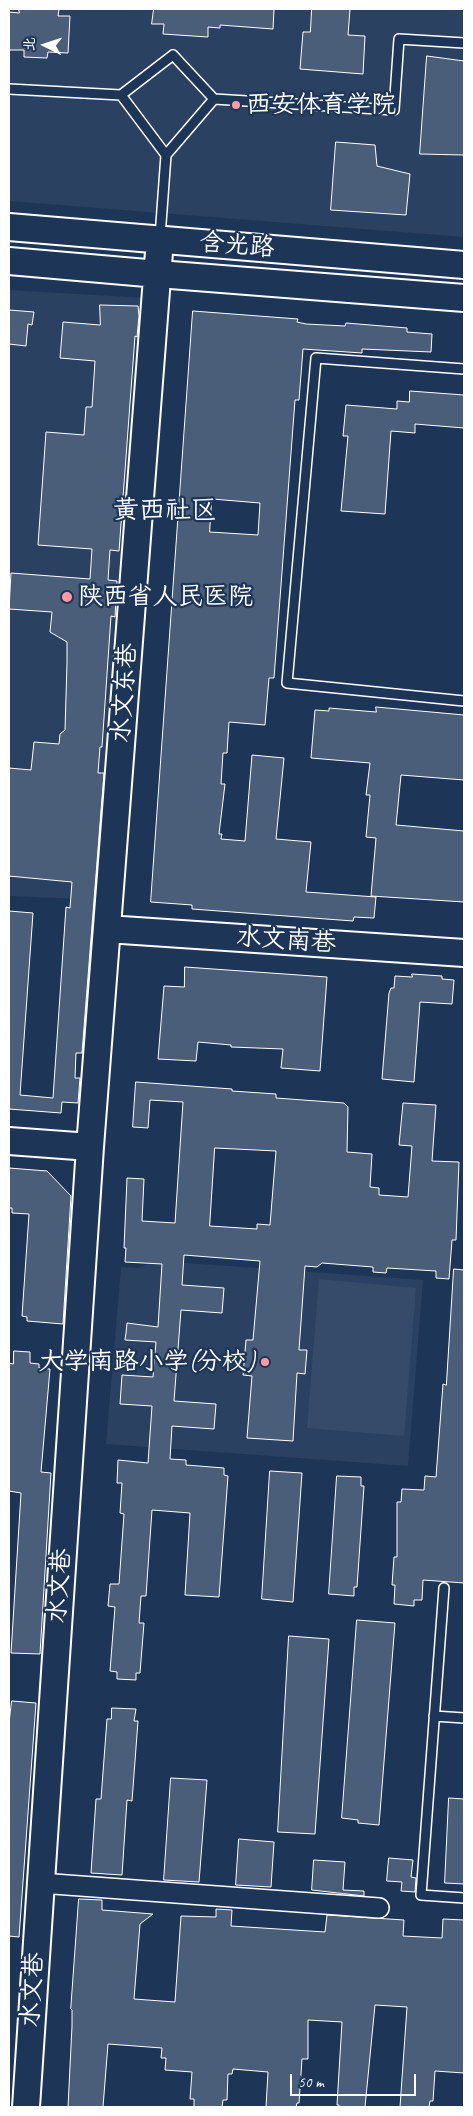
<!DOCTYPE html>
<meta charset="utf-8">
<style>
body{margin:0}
#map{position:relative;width:473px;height:2116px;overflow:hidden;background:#1d3557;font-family:Caveat,"LXGW WenKai TC",sans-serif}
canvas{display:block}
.frame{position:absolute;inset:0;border:10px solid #fff;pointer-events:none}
.north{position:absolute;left:20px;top:20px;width:50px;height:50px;-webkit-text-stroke:4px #1d3557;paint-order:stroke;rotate:274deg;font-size:14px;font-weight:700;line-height:20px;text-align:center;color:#fff}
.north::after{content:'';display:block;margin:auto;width:18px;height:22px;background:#fff;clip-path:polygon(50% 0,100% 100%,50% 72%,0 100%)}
.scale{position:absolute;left:290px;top:2074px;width:126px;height:22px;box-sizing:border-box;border:2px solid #fff;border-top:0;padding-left:6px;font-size:15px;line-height:18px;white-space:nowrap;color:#fff;-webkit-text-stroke:4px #1d3557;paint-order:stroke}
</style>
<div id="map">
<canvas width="473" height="2116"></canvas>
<div class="frame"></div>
<div class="north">北</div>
<div class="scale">50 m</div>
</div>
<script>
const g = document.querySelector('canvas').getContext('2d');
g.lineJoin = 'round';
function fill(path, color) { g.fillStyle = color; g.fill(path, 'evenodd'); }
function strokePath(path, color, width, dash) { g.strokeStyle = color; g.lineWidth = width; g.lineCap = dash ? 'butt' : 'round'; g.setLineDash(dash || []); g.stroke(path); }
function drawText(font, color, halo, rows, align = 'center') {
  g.font = font + ' Caveat,"LXGW WenKai TC",sans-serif'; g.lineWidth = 4.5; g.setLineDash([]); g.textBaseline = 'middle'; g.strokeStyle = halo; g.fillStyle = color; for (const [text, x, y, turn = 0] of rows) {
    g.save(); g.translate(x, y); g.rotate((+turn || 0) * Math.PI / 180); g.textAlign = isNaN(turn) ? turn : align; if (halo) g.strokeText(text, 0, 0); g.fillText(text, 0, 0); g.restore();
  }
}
fill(new Path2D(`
 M9,9H464V237L9,201Z
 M9,290L148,298L103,900L9,896Z
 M159,1261L423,1280L408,1466L106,1444L121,1267L136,1268Z`), '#2a4161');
fill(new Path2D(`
 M319,1279L416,1288L404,1436L307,1428Z`), '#364b69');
const building = new Path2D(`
 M19,9H59L58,16H70L68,53L48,52L47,58L24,57V50H9V12L19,13Z
 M154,9H274L273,29L220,25V28L208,27V37L163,34L164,24H152Z
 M312,9H350L348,35L365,36L363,74L300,69L303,32H310Z
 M427,56L464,61V155L420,154Z
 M336,142L375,145L377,166L410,174L406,215L331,210Z
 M100,305L138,306L139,316L137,337L135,336L119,551L110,550L108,580L117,581L115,617L111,616L102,747H100L98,773H104L82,1053H76L75,1078H80L78,1103L62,1102L61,1113L9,1109V911L33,913L20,1095L53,1098L66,907L70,908L72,882L9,876V768L31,770L34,742L59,744L60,734L65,730L67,663V642L50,632L52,612L9,609L11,573L90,579L92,549L38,545L46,432L84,435L86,407H92L95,361L60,358L63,322L100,325Z
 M9,310L34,312L32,325L28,324L26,346L9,344Z
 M193,311L298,319L297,322L306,324L345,326L346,323L407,328V332L432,334L431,352L362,349V353L303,349L299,400H295L274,678H269L265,725L229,722L227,753H223L221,784H225L219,834H222L221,839L245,841L252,755L284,758L276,839L311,842L306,892L376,897L374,918L354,917L353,921L192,909V905L151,902ZM212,499L260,503L258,535L210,532Z
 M410,391L464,395V428L415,424V433L391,431L385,514L341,511L348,436H343L346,405L397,409V401L409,402Z
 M376,707L464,715V780L401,775L396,825L464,831V902L371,896L376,838L366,837L370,795H366L370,763L311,758L315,710L329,711V708L376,712Z
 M185,967L327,977L320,1071L281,1068L283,1049L231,1047V1045L198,1042L196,1061L158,1059L164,986L184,987Z
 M412,974L442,976V979L454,980L452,1004L420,1002L414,1082L382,1079L389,993L391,988H394L395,976L412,977Z
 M136,1082L232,1089V1091L276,1094V1098L344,1103L348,1107L347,1152L372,1154L370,1187L379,1188V1195L408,1197L412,1146L399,1145L403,1103L436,1105L432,1161L459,1162L456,1240H452L449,1279L436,1278V1271L387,1268L386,1273L373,1272V1267L322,1263L317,1267L305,1266L299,1350H307L305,1374L297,1373L293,1441L247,1438L252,1376L243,1375L246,1340H253L260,1261L184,1255L182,1285L224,1288L222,1313L181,1310L174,1401L216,1404L214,1429L172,1426L170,1459L186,1460V1465L224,1468V1475L228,1476L219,1597L185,1595L190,1513L152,1510L146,1596H141L139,1623H144L140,1673H136V1680L117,1679V1672L110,1671L115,1607L108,1606L110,1584H119L124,1514L120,1513L122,1483H117L118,1460L148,1463L152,1406L120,1404L122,1375L153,1377L156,1342L125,1340L126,1333L127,1323L158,1327L162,1264L125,1262L126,1248H124L127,1178L144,1179L142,1221L175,1223L183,1102L150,1100L148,1128L133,1127ZM215,1148L276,1151L270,1225L257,1224V1229L210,1226Z
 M9,1168L47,1171L71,1196L63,1324L27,1321V1317L22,1316L29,1214L12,1213V1208H9Z
 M454,1269L464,1270V1583L423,1580L422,1600H414V1606L394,1604L395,1585H392L394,1557H397V1502H401L402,1489L424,1490L425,1476L436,1477L443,1384L446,1385Z
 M14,1351L30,1352V1363L39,1364V1368L50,1369L41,1472L51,1473L40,1654L11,1653L21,1493L9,1491V1363L13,1364Z
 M270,1471L302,1473L293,1602L262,1599Z
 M337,1476L361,1477V1486H364L357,1587H354V1596L329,1594Z
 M357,1620L395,1623L379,1825L358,1823V1820L342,1818Z
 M289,1636L329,1639L315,1834L278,1832Z
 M12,1701L36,1703L19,1937L9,1936V1723Z
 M112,1708L136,1709L134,1721H138L132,1801L127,1800L122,1875L91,1873L96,1799H101L107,1719H111Z
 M171,1778L207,1780L199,1882L164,1880Z
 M449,1798L464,1799V1884L445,1883Z
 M239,1839L274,1842L271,1887L236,1885Z
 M389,1858L413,1860L411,1877L416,1878L415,1892L401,1891L402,1882L387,1881Z
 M314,1860L345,1862L343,1890L364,1891V1896L312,1890Z
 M79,1899L102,1900V1910L153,1914L140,1924L134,1999L175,2002L181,1916L216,1917V1909L232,1910L231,1926L325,1932L327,1915L404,1920L403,1936L442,1938L443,1919L464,1920V2073L435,2071L433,2101H430L429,2107H400L407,2007L375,2005L365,2107H339V2105H337L342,2022L308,2020V2059H302L299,2103H297L296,2107H266L268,2072L233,2069L232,2074H228L227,2100H223L222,2107H194V2099H190L192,2072L165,2070L166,2058H161L162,2048L108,2044L103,2107H68L72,2026V2010L71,2009Z`);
fill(building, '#4a5d79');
strokePath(building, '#fff', 1);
const lane = new Path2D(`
 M9,89L121,95
 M166,155L214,99
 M160,237L166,155L121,95L173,55L214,99L394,110L399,39L464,43
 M464,369L316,358L287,683L464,701
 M444,1588L421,1895L464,1898
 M434,1716L464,1718`);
const street = new Path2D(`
 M40,1883L379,1908`);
const secondary = new Path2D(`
 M9,227L464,265
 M9,261L158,274L464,298
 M107,929L464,953
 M9,1141L90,1147
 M26,2107L90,1147L160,239`);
strokePath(lane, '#fff', 12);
strokePath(street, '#fff', 22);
strokePath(secondary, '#fff', 30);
strokePath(lane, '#1d3557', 9);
strokePath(street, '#1d3557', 19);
strokePath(secondary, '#1d3557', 26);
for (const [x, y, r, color] of [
 [236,105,5,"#ff9aa2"],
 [67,597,6,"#ff9aa2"],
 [265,1362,5,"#ff9aa2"]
]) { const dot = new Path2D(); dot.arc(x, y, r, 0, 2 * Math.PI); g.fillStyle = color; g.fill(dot); strokePath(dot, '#1d3557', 2); }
drawText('25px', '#fff', '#1d3557', [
 ["西安体育学院",246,105],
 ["陕西省人民医院",78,597],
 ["大学南路小学(分校)",255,1362,"right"]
], 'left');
drawText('25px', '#fff', '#1d3557', [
 ["含光路",237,246,5],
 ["水文东巷",125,693,-86],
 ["水文南巷",286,941,4],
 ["水文巷",60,1586,-86],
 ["水文巷",33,1990,-87]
]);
drawText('26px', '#fff', '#1d3557', [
 ["黄西社区",165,511]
]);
</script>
